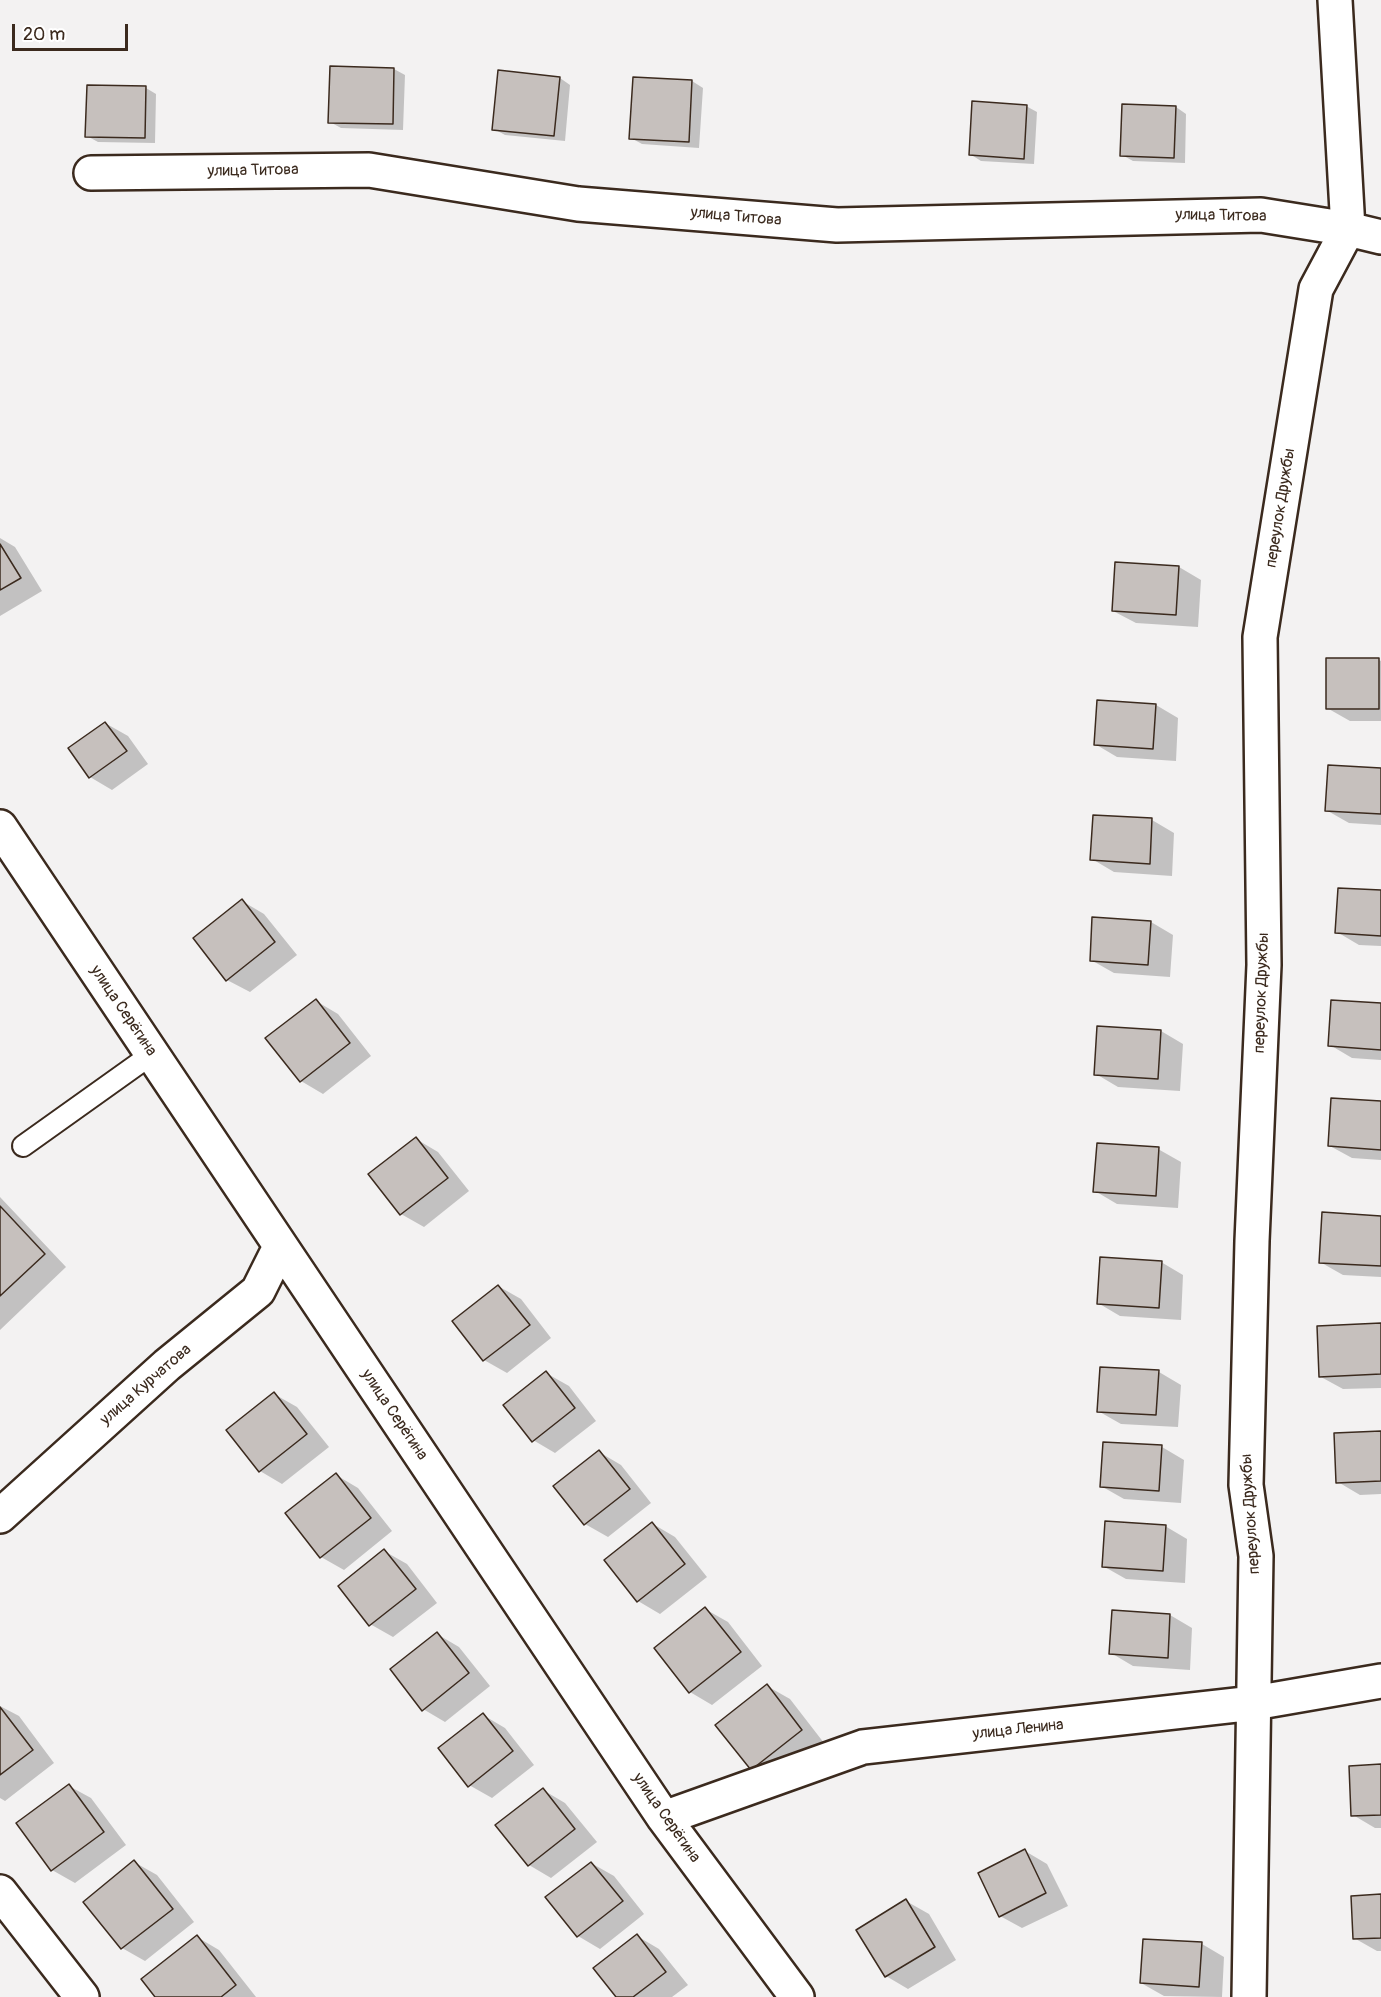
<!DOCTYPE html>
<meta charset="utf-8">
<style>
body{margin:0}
#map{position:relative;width:1381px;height:1997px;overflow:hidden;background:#f3f2f2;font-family:Pangolin,sans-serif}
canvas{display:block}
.scale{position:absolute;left:12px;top:24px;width:116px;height:27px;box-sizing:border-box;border:3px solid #3b2a1e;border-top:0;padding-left:8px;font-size:18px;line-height:21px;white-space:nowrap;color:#3b2a1e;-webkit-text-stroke:4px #fff;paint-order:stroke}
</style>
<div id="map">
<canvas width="1381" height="1997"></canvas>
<div class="scale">20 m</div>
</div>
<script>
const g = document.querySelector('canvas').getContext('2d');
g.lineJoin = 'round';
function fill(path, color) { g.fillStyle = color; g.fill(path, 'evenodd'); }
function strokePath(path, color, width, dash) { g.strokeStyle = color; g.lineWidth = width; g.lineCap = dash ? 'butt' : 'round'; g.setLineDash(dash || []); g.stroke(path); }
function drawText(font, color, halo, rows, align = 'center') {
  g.font = font + ' Pangolin,sans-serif'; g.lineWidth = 5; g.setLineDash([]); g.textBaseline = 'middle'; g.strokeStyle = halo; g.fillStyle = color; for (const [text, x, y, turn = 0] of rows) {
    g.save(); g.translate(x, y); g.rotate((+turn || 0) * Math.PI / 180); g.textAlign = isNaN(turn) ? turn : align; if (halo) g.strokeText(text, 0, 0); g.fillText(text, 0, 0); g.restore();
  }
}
fill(new Path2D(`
 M394,69L405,75L403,130L341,128L330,122Z
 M560,78L570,85L565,141L505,135L494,129Z
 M692,81L703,88L699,148L642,144L631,138Z
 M146,88L156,94L155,143L98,142L87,136Z
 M1026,106L1037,112L1034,164L981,161L970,154Z
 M1176,107L1186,114L1185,163L1133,161L1122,155Z
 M0,538L15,547L42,591L0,616Z
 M1179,567L1201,580L1198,627L1136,623L1113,611Z
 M1379,660L1381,661V721H1350L1327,708Z
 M1156,705L1178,718L1176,761L1117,757L1095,744Z
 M105,723L128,736L148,764L112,790L90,777Z
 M1381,770V825L1349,823L1326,810Z
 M1152,820L1174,833L1172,876L1114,872L1092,859Z
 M1381,892V946L1359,945L1337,932Z
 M242,901L264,914L297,955L250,992L227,980Z
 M1151,922L1173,935L1170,977L1114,973L1091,960Z
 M316,1001L338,1014L371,1056L323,1094L301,1081Z
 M1381,1004V1060L1352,1058L1330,1045Z
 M1161,1031L1183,1044L1180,1091L1118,1087L1096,1074Z
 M1381,1102V1160L1352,1158L1330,1146Z
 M416,1139L438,1152L469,1191L424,1227L401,1214Z
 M1158,1149L1181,1162L1178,1208L1117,1204L1095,1191Z
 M0,1197L66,1267L0,1330Z
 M1381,1217V1277L1343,1275L1320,1262Z
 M1161,1262L1183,1275L1181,1320L1120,1316L1098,1303Z
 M498,1286L521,1299L551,1338L507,1373L484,1360L454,1321Z
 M1381,1325V1388L1343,1389L1321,1377Z
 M1159,1372L1181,1385L1178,1427L1121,1424L1098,1411Z
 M546,1373L569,1386L596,1421L555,1453L533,1440Z
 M274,1394L297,1407L329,1447L282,1484L260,1471Z
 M1381,1433V1494L1360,1495L1338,1482Z
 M1162,1447L1184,1460L1181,1503L1124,1499L1101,1486Z
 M599,1452L621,1465L651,1503L608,1537L585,1524Z
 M336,1475L358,1488L392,1531L344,1570L321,1557Z
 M653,1524L675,1537L707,1577L660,1614L638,1601Z
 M1165,1526L1187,1539L1185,1583L1126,1579L1103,1566Z
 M384,1551L407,1564L437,1603L393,1637L370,1624Z
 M705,1609L728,1622L762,1666L712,1705L690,1692Z
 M1170,1615L1192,1628L1190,1670L1133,1666L1111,1653Z
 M437,1634L459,1647L490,1686L445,1722L423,1709Z
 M767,1686L790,1699L824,1743L774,1782L752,1769Z
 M0,1706L19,1716L54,1763L5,1801L0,1798Z
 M483,1715L505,1728L534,1765L492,1798L469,1785Z
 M1381,1766V1828H1375L1353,1815Z
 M69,1786L91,1798L126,1845L75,1883L52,1870Z
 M543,1790L565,1803L597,1842L551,1878L529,1865Z
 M1025,1851L1047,1864L1068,1906L1022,1928L1000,1916Z
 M134,1862L157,1875L194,1922L145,1961L122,1948L85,1902Z
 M591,1863L614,1876L644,1914L600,1949L578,1936Z
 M1381,1896V1951H1377L1354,1938Z
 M906,1901L929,1914L956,1960L908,1989L886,1976Z
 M637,1936L659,1949L688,1985L672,1997H618Z
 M197,1937L219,1950L256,1997H157Z
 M1202,1944L1224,1957L1222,1997L1164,1996L1141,1983Z`), '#0003');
const building = new Path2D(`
 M330,66L394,68L393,124L328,123Z
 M498,70L560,77L554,136L492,130Z
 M633,77L692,80L689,142L629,139Z
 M87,85L146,86L145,138L85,137Z
 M972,101L1027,105L1024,159L969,155Z
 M1122,104L1176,106L1174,158L1120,156Z
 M0,544L21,578L0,590Z
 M1115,562L1179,566L1176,615L1112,611Z
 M1326,658H1379V709H1326Z
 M1097,700L1156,704L1153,749L1094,745Z
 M105,722L127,751L89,778L68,748Z
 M1328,765L1381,768V814L1325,811Z
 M1093,815L1152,818L1150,864L1090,860Z
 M1338,888L1381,890V936L1335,933Z
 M242,899L275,942L226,981L193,938Z
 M1092,917L1151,921L1148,965L1090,961Z
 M316,999L350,1043L300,1082L265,1038Z
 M1331,1000L1381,1003V1050L1328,1046Z
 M1097,1026L1161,1030L1158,1079L1094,1075Z
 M1331,1098L1381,1101V1150L1328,1146Z
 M416,1137L448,1178L400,1215L368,1174Z
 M1097,1143L1159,1147L1156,1196L1093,1192Z
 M0,1206L45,1254L0,1296Z
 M1322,1212L1381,1216V1266L1319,1263Z
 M1100,1257L1162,1261L1159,1308L1097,1304Z
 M498,1285L530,1325L483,1361L452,1321Z
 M1381,1323V1374L1319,1377L1317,1326Z
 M1100,1367L1159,1370L1156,1415L1097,1412Z
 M546,1371L575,1408L532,1442L503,1405Z
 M274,1392L307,1434L259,1472L226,1430Z
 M1381,1431V1481L1336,1483L1334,1433Z
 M1103,1442L1162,1445L1159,1491L1100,1487Z
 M599,1450L630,1489L584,1525L553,1486Z
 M336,1473L371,1518L320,1558L285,1513Z
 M1105,1521L1166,1525L1163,1571L1102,1567Z
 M652,1522L685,1564L637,1602L604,1560Z
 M384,1549L416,1589L369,1626L338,1586Z
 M705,1607L741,1652L689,1693L654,1648Z
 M1112,1610L1170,1614L1168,1658L1109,1654Z
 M437,1632L469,1673L422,1711L390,1669Z
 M767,1684L802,1730L751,1770L715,1725Z
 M0,1707L33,1750L0,1775Z
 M483,1713L513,1751L468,1787L438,1748Z
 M1381,1764V1815L1351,1816L1349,1766Z
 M69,1784L104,1832L51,1871L16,1823Z
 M543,1788L575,1829L528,1866L495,1825Z
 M1025,1849L1046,1893L999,1917L978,1873Z
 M134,1860L173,1909L121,1949L83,1902Z
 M591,1862L623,1901L577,1937L545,1897Z
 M1381,1894V1938L1353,1939L1351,1896Z
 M906,1899L935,1947L885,1977L856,1930Z
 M637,1934L666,1972L633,1997H616L593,1968Z
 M197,1935L236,1985L221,1997H155L141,1979Z
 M1143,1939L1202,1942L1199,1987L1140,1983Z`);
fill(building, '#c6c0bd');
strokePath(building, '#3b2a1e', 1.5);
const service = new Path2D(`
 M23,1146L152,1054`);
const minor = new Path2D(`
 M91,173L369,170L578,204L837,225L1261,215L1348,229L1381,237
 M0,827L664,1818L797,1997
 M0,1516L167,1365L258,1291L280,1247
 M664,1818L863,1747L1254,1703L1381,1681
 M0,1892L82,1997
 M1249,1997L1256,1556L1246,1485L1252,1241L1264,965L1260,637L1316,289L1348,229L1335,0`);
strokePath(service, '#3b2a1e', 24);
strokePath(minor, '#3b2a1e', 38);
strokePath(service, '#fff', 20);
strokePath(minor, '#fff', 33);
drawText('16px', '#3b2a1e', '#fff', [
 ["улица Титова",253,171,-1],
 ["улица Титова",1221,216,1],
 ["улица Титова",736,217,5],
 ["переулок Дружбы",1281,508,-81],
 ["переулок Дружбы",1262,993,-88],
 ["улица Серёгина",123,1011,56],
 ["улица Курчатова",146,1385,-41],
 ["улица Серёгина",394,1415,56],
 ["переулок Дружбы",1251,1514,-94],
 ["улица Ленина",1018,1730,-6],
 ["улица Серёгина",666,1818,55]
]);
</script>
